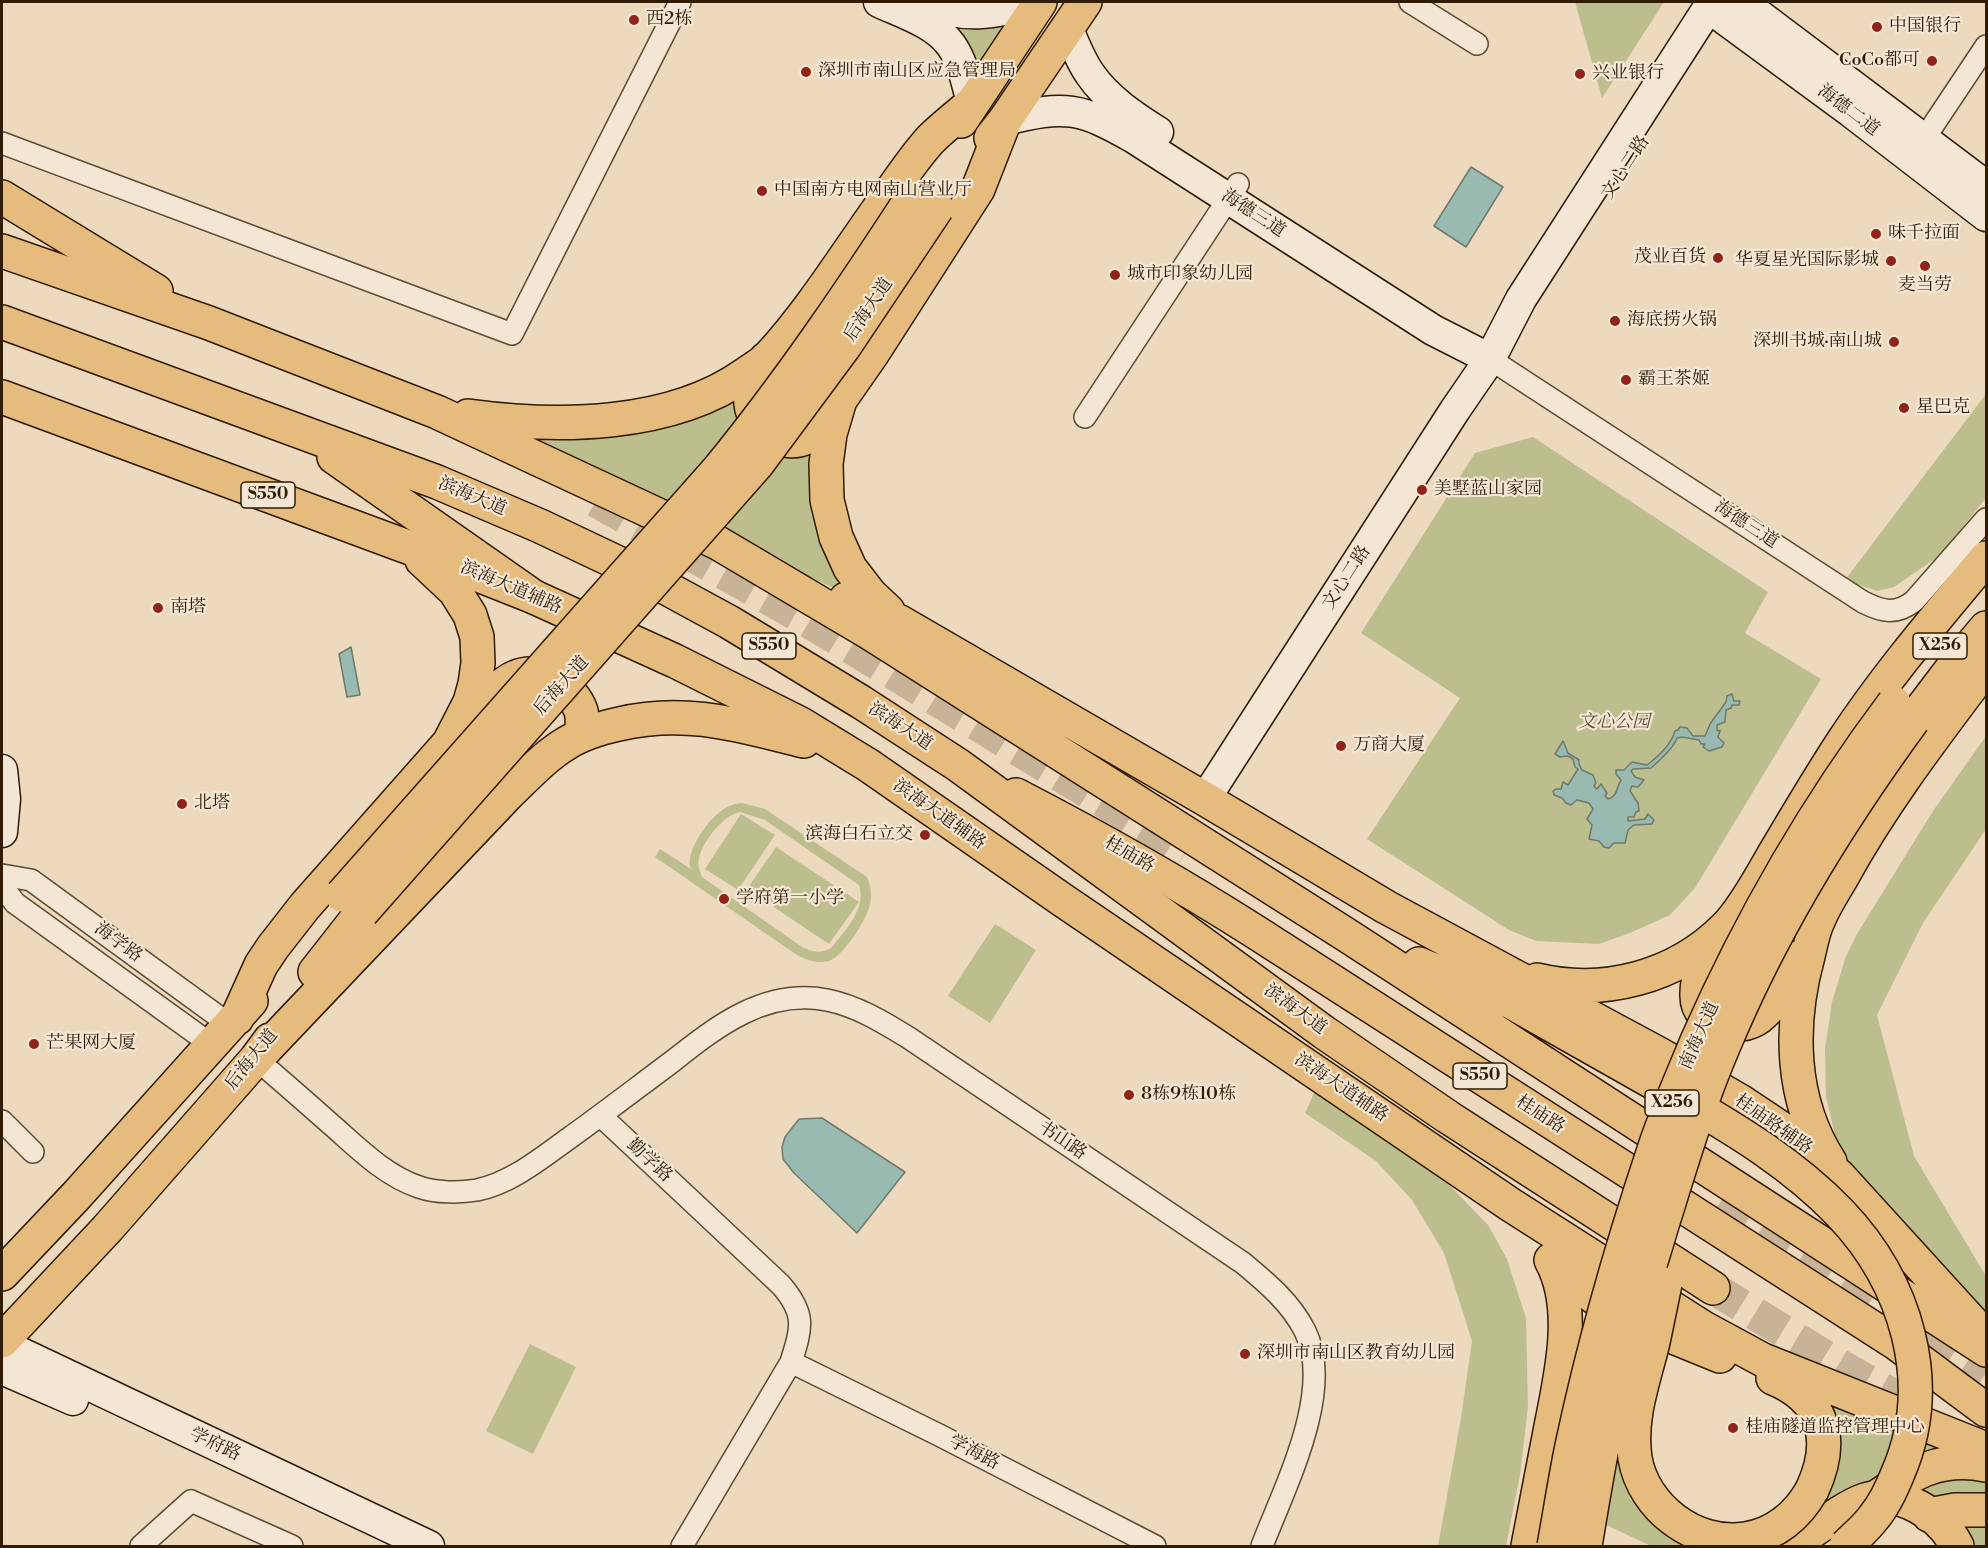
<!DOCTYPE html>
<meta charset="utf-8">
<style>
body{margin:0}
#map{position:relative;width:1988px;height:1548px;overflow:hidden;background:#edd9bd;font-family:"Libre Bodoni",serif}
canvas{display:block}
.frame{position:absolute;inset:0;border:3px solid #301b04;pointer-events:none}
</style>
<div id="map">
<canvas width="1988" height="1548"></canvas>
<div class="frame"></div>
</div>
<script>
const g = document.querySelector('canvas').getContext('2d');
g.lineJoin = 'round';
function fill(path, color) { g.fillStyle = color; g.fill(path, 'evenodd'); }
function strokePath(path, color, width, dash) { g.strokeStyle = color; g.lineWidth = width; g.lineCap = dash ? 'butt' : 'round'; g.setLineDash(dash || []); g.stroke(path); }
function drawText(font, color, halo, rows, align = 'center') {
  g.font = font + ' "Libre Bodoni","Noto Serif SC",serif'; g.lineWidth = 4.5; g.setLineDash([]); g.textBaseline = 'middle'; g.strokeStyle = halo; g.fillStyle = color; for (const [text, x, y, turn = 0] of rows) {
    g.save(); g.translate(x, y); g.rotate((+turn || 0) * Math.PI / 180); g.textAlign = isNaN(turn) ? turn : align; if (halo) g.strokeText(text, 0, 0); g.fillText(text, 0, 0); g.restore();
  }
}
fill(new Path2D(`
 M1575,2H1664L1602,98Z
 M1010,16L978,66L966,40L948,23Z
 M743,391L823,442L866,603L490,428Z
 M1986,394V498L1939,556L1894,587L1877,591L1845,580Z
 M1533,437L1768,592L1745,633L1821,679L1695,888L1670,915L1630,933L1599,944L1536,941L1509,930L1367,839L1460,698L1361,633L1475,453Z
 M1986,736V829L1923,923L1877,1015L1914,1156L1986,1276V1319L1896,1248L1837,1144L1826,1097L1825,1049L1832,1002L1846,956L1857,934L1933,811Z
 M742,803L765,809L867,877C871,886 872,895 870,905C866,921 844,955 829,961C817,964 807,960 797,955L655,857L660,849L691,869C684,854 707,821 720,812C727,806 733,804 742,803ZM740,812L765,820L859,885C867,908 845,931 831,948C820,954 812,952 802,947L702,877C700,871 697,865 699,858C703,841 723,815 740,812Z
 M741,814L775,835L738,890L705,869Z
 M776,847L859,902L829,944L747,889Z
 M995,924L1036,950L990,1023L948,996Z
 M1317,1087L1429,1164L1488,1225L1507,1259L1526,1318L1528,1407L1520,1475L1506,1546H1438L1461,1418L1472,1341L1444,1253L1412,1200L1376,1161L1305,1113Z
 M530,1344L576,1367L533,1454L486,1431Z
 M1821,1396L1970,1453L1916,1460L1876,1478L1823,1509L1808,1512Z
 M1620,1425L1633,1476L1724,1546H1651L1600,1522Z
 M1986,1475V1506L1937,1509L1912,1481Z
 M1961,1513L1986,1514V1546H1963Z`), '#bdbe8e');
const water = new Path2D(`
 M1471,167L1503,187L1466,247L1434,226Z
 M351,647L360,695L347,697L339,654Z
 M1732,694L1734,701H1740L1739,705H1732L1731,708L1726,710L1725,722L1717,725V730L1720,731L1718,737L1724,743L1722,747L1709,751L1703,747L1705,744H1701L1699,740L1682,737L1677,738C1673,749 1659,761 1651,768L1633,769L1631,771L1635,777L1644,780L1638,787L1632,786L1630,791L1638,803L1639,811L1636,812L1634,817H1628V821L1645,819L1648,814L1654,820L1652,824L1634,825L1628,830L1625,843H1614L1609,848L1604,847L1599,841L1589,839L1592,825L1587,819L1593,809L1589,803L1577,800L1571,805L1566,803L1562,798L1554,795L1553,791L1556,789H1561L1563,782L1568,785L1578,769L1575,767L1573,759L1568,756L1560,757L1555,754L1563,741L1568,753L1579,760V764L1582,770L1593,775L1596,783L1594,786L1597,789L1601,784L1607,793L1605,796L1608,799C1618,796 1616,788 1621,780L1616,774V770H1624L1632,762L1647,765C1659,756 1671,745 1675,731L1678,730L1680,727L1687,728L1693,736H1705L1710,724L1726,702L1727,696Z
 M822,1118L905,1172L857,1233L794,1173L783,1159L782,1147L785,1137L799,1119Z`);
fill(water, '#99bab0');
strokePath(water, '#6f7a6b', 1.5);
strokePath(new Path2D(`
 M596,501L798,615L1186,852
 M1723,1198L1986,1373
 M1713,1288L1839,1365L1923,1412`), '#c7b398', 33, [33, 16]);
const street = new Path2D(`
 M1410,2L1477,44
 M1924,139L1986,46
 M2,143L512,334L680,2
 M1490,359L1863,602C1883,612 1896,615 1914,601L1986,519
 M1085,417L1238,184
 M2,875L31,880L230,1025
 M2,886L15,903L212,1045
 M256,1059C282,1081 308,1104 334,1127C360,1150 386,1176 419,1187C436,1193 460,1193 477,1190C511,1183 540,1159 568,1139C603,1114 638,1087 673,1061C717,1026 766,988 827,1000C857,1006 883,1022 909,1038L1243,1263C1267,1283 1291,1303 1305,1331C1335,1391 1284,1488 1262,1546
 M601,1116L781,1285C806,1314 802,1327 791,1362L682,1546
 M2,1121L33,1152
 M791,1362L939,1435L1155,1546
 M141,1546L191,1501L292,1546`);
const secondary = new Path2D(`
 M879,2C903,13 935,23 951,45C963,62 967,84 972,103
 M920,2C966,20 991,14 1037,2
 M1742,2L1986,186
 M1708,7L1851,112L1986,216
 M1067,27C1074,43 1080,60 1090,74C1107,99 1133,116 1158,132
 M1005,120C1065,105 1080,107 1134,138L1433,330L1490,359
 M2,770L5,799L2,832
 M1205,799L1455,410L1490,359L1521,299L1712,2
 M2,1344L429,1546
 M2,1369L73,1400`);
const primary = new Path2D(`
 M961,121L1040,2
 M991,138L1005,120L1085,2
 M2,197L156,291
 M2,251L209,323L437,412L718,543L870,633L1345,934L1986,1350
 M766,359C760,373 749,388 751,404C753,427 784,450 807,437C819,430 827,416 835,406
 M2,397L405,546L534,597L675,661L801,724L868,765L1064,901L1511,1205L1702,1327L1763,1360L1986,1449
 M468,416C557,428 670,428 746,374C753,369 762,364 768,358C814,308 850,248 890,193C903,175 916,155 931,139C944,126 959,115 972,103
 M846,599L900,622L1205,799L1386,907L1659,1054L1740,1101L1788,1133L1839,1176L1981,1332
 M888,611L870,594L850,568L836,537L827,500L826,464L830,434L840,400L872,354L978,189L1005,120
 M1913,720L1954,666L1986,628
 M466,726C479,711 498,684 516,677C541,666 573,687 581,711C583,718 582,727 582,734
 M1016,795C1097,837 1177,882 1254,931L1896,1343L1986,1410
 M1721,936C1709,954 1696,973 1697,996C1697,1026 1739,1032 1759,1017C1777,1003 1786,978 1797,958
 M1419,964L1511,1002L1679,1097
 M315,972L362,912
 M1537,980C1604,996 1676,977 1725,928C1742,912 1761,877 1773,856C1796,817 1819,778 1844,740C1886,676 1937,617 1986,558
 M237,1018L261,965L273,947L305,906L449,743L470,702L475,684L478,663L477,637L470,615L455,591L422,560
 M256,1059L508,794C527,776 545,756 567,743C583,733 601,728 619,724C686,708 739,725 804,741
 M1830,1162C1790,1100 1789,1025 1808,956C1811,944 1813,931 1818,921C1824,906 1834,891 1842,877C1883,802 1935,735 1986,667
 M1556,1269L1617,1314L1720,1356
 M2,1274L76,1196L251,1001
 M2,1341L107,1229L256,1059L270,1040
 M1773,1378C1825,1399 1835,1441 1812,1490
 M1878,1496C1915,1472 1941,1456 1986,1465
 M1929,1515L1955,1510H1986
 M1528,1546C1535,1510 1542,1474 1549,1437C1559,1383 1579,1311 1551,1260
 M1790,1546C1810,1534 1844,1507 1865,1500C1901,1488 1941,1515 1957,1546`);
const highway = new Path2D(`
 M2,322L437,482L540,526L637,572L729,622L861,702L958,765L1325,1033L1448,1117L1713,1288
 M334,457L534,597`);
strokePath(street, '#5f4a32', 24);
strokePath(secondary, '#301b04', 33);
strokePath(primary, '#301b04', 36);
strokePath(highway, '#301b04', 36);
strokePath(street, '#f3e6d4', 21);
strokePath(secondary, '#f3e6d4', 30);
strokePath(primary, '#e6bc7e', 33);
strokePath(highway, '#e6bc7e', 33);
const primaryBridge = new Path2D(`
 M342,895L718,470C789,383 852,290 913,196
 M362,912L758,463L844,347L937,208
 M1681,1098C1738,1131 1794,1165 1840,1213C1906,1282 1937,1383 1898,1473C1892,1488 1885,1504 1874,1517C1866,1528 1855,1537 1846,1546
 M1665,1284C1661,1303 1657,1322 1653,1342C1644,1380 1629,1417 1635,1458C1643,1507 1695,1547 1745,1539C1775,1535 1798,1515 1812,1490
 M1554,1546C1560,1513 1565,1480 1572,1446C1593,1347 1621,1249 1653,1153C1665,1115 1682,1078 1697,1041C1750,921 1815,808 1894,703
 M1585,1546C1593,1497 1601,1448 1612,1399C1625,1340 1645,1283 1662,1225C1681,1164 1699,1103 1724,1045C1772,929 1839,821 1913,720`);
strokePath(primaryBridge, '#301b04', 36, []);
strokePath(primaryBridge, '#e6bc7e', 33);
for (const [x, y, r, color] of [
 [634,20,6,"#8f2418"],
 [1877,27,6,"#8f2418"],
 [1932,61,6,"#8f2418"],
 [806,72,6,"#8f2418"],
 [1580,74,6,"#8f2418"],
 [762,191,6,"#8f2418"],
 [1876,234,6,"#8f2418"],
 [1718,258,6,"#8f2418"],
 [1891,261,6,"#8f2418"],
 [1925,266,6,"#8f2418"],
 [1115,275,6,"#8f2418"],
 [1615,321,6,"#8f2418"],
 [1894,342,6,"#8f2418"],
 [1626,380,6,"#8f2418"],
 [1904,408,6,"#8f2418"],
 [1422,490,6,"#8f2418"],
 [158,608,6,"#8f2418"],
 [1341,746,6,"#8f2418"],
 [182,804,6,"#8f2418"],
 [925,835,6,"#8f2418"],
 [724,899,6,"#8f2418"],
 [34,1044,6,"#8f2418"],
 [1129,1095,6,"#8f2418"],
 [1245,1354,6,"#8f2418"],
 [1733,1428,6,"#8f2418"]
]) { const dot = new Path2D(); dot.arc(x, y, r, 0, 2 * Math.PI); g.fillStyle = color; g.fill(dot); strokePath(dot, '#f3e6d4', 2); }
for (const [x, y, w] of [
 [268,495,54],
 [769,646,54],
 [1940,646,54],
 [1480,1076,54],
 [1672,1103,54]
]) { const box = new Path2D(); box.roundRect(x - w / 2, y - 13, w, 26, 4.5); g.fillStyle = '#f3e6d4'; g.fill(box); strokePath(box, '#301b04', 1.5); }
drawText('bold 16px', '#301b04', null, [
 ["S550",268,495],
 ["S550",769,646],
 ["X256",1940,646],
 ["S550",1480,1076],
 ["X256",1672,1103]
]);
drawText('18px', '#301b04', '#f3e6d4', [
 ["西2栋",646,20],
 ["中国银行",1889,27],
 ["CoCo都可",1920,61,"right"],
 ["深圳市南山区应急管理局",818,72],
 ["兴业银行",1592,74],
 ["中国南方电网南山营业厅",774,191],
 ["味千拉面",1888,234],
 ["茂业百货",1706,258,"right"],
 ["华夏星光国际影城",1879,261,"right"],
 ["城市印象幼儿园",1127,275],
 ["麦当劳",1925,286,"center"],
 ["海底捞火锅",1627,321],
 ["深圳书城·南山城",1882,342,"right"],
 ["霸王茶姬",1638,380],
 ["星巴克",1916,408],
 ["美墅蓝山家园",1434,490],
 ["南塔",170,608],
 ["万商大厦",1353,746],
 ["北塔",194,804],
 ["滨海白石立交",913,835,"right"],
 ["学府第一小学",736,899],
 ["芒果网大厦",46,1044],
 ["8栋9栋10栋",1141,1095],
 ["深圳市南山区教育幼儿园",1257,1354],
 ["桂庙隧道监控管理中心",1745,1428]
], 'left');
drawText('18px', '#301b04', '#f3e6d4', [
 ["海德二道",1848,111,37],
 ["文心二路",1626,168,-57],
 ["海德三道",1253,214,33],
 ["后海大道",869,310,-56],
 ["滨海大道",472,497,23],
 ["海德三道",1746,525,33],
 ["文心二路",1347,578,-57],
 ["滨海大道辅路",511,588,23],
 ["后海大道",562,686,-48],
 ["滨海大道",900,727,33],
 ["滨海大道辅路",939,815,35],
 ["桂庙路",1129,855,30],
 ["海学路",118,943,36],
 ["滨海大道",1295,1010,36],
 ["南海大道",1700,1036,-66],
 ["后海大道",252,1060,-51],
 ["滨海大道辅路",1341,1088,34],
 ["桂庙路",1540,1115,33],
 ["桂庙路辅路",1773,1125,35],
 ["书山路",1062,1141,34],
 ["勤学路",649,1161,43],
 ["学府路",215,1445,25],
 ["学海路",974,1453,27]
]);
drawText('italic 18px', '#5a4c2d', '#f3e6d4', [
 ["文心公园",1614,723]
]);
</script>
